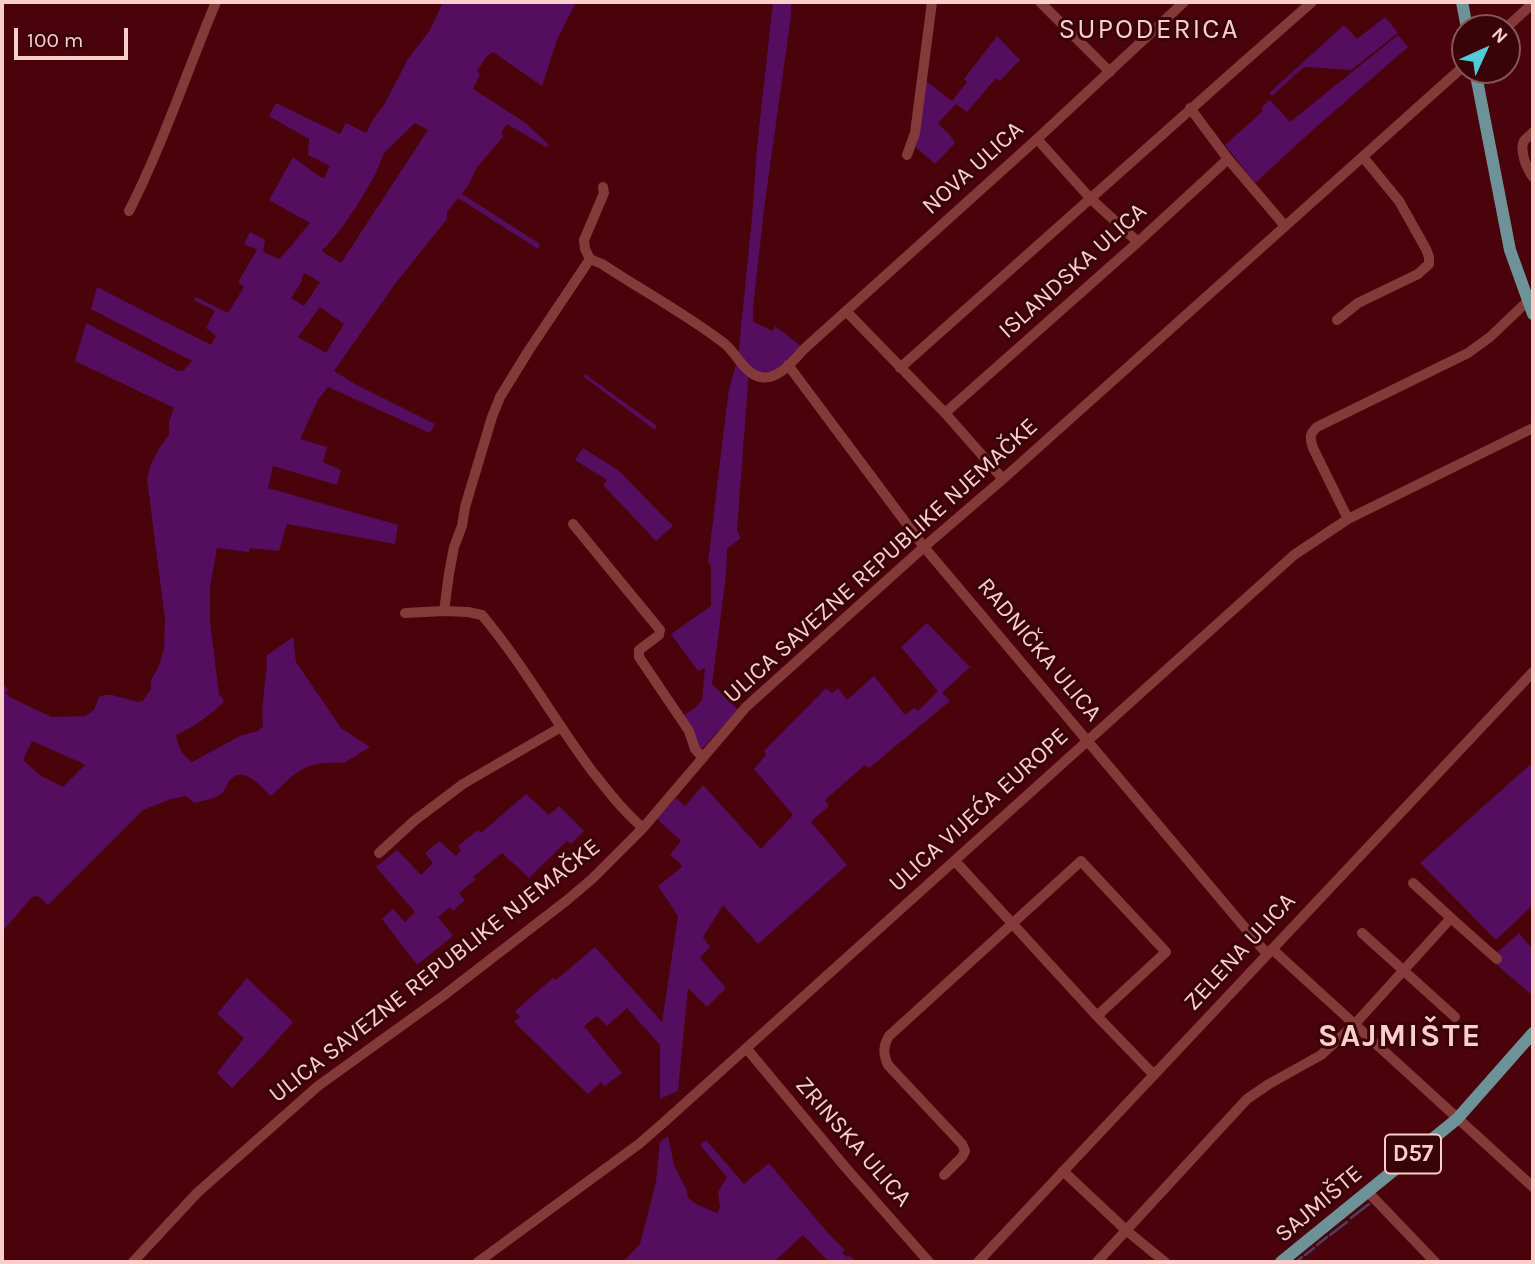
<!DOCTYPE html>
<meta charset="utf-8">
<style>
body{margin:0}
#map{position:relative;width:1535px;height:1264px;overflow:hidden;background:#4a030b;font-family:Karla,sans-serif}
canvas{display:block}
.frame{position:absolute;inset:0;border:4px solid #facecb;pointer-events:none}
.north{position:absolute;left:1451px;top:14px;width:70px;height:70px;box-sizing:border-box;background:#380408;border:2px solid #865556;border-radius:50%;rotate:45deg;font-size:19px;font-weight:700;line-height:28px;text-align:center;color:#facecb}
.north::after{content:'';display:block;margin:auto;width:24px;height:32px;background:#52ccd6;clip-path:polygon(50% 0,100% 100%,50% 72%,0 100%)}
.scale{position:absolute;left:14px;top:28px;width:114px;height:32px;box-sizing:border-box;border:4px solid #facecb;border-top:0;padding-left:9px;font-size:21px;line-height:24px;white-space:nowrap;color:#facecb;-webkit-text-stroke:5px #380408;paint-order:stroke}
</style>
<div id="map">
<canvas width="1535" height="1264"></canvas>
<div class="frame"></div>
<div class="north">N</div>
<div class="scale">100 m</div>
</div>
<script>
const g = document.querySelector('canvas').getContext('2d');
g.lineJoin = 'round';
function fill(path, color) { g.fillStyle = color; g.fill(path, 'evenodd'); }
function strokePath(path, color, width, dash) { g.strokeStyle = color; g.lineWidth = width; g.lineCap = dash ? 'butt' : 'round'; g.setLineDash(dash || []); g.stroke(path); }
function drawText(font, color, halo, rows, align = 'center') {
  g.font = font + ' Karla,sans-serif'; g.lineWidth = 6; g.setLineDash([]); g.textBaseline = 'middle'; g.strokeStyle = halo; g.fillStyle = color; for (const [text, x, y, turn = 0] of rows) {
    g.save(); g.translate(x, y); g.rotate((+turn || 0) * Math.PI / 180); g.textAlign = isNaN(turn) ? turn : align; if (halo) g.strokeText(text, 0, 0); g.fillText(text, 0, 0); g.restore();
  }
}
fill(new Path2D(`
 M443,2H576L557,40L542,86L493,52L487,56L477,71L480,74L473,89L526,123L549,145L546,147L507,124L501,133L504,136L477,167L469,184L462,194L540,244L538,249L458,198L447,212V219L395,284L334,371L355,384L435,424L430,433L328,387L318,400L300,439L327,447L323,462L341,470L337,485L273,466L268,488L398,525L395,544L287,524L279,551L250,548L249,552L217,548L210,587V621L219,695L222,697L224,702C211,715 192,728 176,735C178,746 182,756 192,762L240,736L258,731L263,726L262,711L267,664L266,656L293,637L296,662L341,728L370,747L344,763C338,762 334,763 328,763C299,764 291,778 271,796C261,787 243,764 230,780C226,785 226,790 221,794C214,799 203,801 194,803L186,796L171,799L143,810L48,905L38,896L32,897L2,932V683L8,689L6,694L10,697L51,717L85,716L94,710L99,697L104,695H112L138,702L143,701L151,689V680L158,668L164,649L165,619L147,479L151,464L160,447L169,435V422L174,408L75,361L86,323L178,371L184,370L192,361L91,309L97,287L211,345L216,336L206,328L215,311L194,300L196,297L228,313L244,287L238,282L257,250L244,244L250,232L265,240L263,252L279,259C291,248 299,235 310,223L269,200L293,157L320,177L324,178L330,166L308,155L309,139L269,116L276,103L340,134L346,123L366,133L374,118L384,105L408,59L430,30ZM415,123L428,130L341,263L323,252L322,249L326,247L343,226L356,207L375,175L384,153ZM304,273L320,282L304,306L291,298L300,284ZM320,307L344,324L326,353L298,337ZM32,741L84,764L85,765L63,787L41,776L23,760Z
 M773,2H791V16L765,202L753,307V322L773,331L775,326L802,347L774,371L765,374L749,371L737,530L741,538L727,549L726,576L712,684L738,710L702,749H699L682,716L694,709L702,700L705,668L698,671L671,634L711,606V566L708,562L725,420L729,389L738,358L752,218L757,147Z
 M1385,17L1398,33L1351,70L1304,67L1272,96L1269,93L1344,25L1357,39Z
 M1398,35L1408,47L1315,128L1255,183L1225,145L1263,111L1261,108L1270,100L1290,122Z
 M997,36L1020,60L1000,81L996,78L967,112L956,104L938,123L950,135L955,143L935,164L911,143L922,78L952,101L967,82L964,79Z
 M585,374L657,426L655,430L584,377Z
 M583,448L618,470L673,526L656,541L603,485L607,480L575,460Z
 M927,623L970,667L942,693L950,701L869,768L865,765L825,800L829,806L811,822L847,865L758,944L723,905L703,937L710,947L700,958L726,988L707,1007L688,988L678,1091L660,1099V1045L627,1008L607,1026L597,1016L584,1026L622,1073L605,1086L601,1082L588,1094L514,1022L520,1017L515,1011L553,978L556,980L595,947L662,1022L678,916L658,886L682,867L679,862L670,855L681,841L657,819L676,798L685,806L703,785L761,849L793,815L754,769L766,755L764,751L826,688L832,693L838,688L847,700L874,676L905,715L914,708L918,711L938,691L901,647Z
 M1533,762V905L1496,940L1420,863Z
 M526,794L549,815L559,806L584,831L571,844L567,841L529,878L502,853L473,877L476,879L459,893L465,900L453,911L450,907L438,917L453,936L417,965L382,919L393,909L405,922L415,912L376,867L397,850L421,875L433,863L425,853L439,841L456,856L461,850L458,846L478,830L481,833Z
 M1519,933L1533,950V996L1490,959Z
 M247,978L293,1022L264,1055L232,1088L217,1073L244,1038L217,1014Z
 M668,1136L674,1165L687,1191L688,1198L696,1204L717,1213L720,1208L718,1192L727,1177L700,1145L706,1140L744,1184L769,1163L827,1232L845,1250L842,1253L847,1257L850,1256L856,1262H829L803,1235L774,1262H623L640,1244L656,1182L660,1142Z`), '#550d5f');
strokePath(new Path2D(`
 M1351,1218L1369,1204
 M1330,1235L1347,1222
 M1317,1245L1327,1237
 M1305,1255L1314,1248
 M1296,1262L1302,1257`), '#4b4060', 2.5);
strokePath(new Path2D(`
 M1040,2L1110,72
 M1506,28L1533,3
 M1190,108L1228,159L1285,226
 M1533,132C1532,134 1525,139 1524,141C1519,151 1527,169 1533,177
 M1037,139L1091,199L1138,242
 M907,155L915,133L932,2
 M129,211C163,144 187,71 216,2
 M590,259L585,249L584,240L604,193L603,187
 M846,311L945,413L1003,479
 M1337,320L1358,303L1418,274L1429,264V257L1426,249L1399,201L1363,157
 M788,365L924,547L1267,954
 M900,368C1038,246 1174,123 1312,2
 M945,413L1138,242L1228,159
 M1348,519L1313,448C1310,439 1309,434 1317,427L1468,353L1490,337L1533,296
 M573,524L660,630L659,635L639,650V657L689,731L695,749L703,758
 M405,613L444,611
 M643,828C623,811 608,791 592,771C554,720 523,664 482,615L468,612L444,611L449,574L454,547L462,526L465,507L492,417L500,397L529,350L590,259L602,264C643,291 686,314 725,344C736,353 745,374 760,377C778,381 794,360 804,349L1037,139L1184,2
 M379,853L414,821L463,784L561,727
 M955,861L1097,1016L1154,1075
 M1413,883L1451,918
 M1362,933L1455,1017
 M1272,949L1533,1187
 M747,1049L846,1168L929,1262
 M1063,1171L1127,1231L1165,1262
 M944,1175L962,1157L965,1151L962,1144L888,1065C883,1054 883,1046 889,1036L1081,861L1166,952L1097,1016
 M1367,1191L1435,1262
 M133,1262L197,1193L318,1086L443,996L566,901L592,879L643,828L746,707L924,547L1003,479L1465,65
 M478,1262L639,1144L662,1124L1294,555L1348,519L1533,428
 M978,1262L1533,672
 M1097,1262L1247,1099L1269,1084L1321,1055L1354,1025L1451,918L1497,959`), '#833a39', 10);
strokePath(new Path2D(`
 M1462,2L1467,28
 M1475,70L1510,250L1533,314
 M1281,1262L1457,1119L1533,1033`), '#6d9399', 12);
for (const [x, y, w] of [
 [1413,1154,56]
]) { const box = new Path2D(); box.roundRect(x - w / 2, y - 19.5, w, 39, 5); g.fillStyle = '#380408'; g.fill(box); strokePath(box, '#facecb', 2); }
drawText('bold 23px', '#facecb', null, [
 ["D57",1413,1154]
]);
drawText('24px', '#facecb', '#380408', [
 ["NOVA ULICA",973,168,-42],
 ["ISLANDSKA ULICA",1073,271,-42],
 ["ULICA SAVEZNE REPUBLIKE NJEMAČKE",881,561,-42],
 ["RADNIČKA ULICA",1039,650,50],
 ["ULICA VIJEĆA EUROPE",979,810,-42],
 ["ZELENA ULICA",1240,952,-47],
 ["ULICA SAVEZNE REPUBLIKE NJEMAČKE",435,971,-38],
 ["ZRINSKA ULICA",853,1142,49],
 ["SAJMIŠTE",1319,1204,-40]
]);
g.letterSpacing = '2px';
drawText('28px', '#facecb', '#380408', [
 ["SUPODERICA",1149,30]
]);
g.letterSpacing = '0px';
g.letterSpacing = '2px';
drawText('bold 32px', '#facecb', '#380408', [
 ["SAJMIŠTE",1400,1037]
]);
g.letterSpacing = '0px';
</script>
